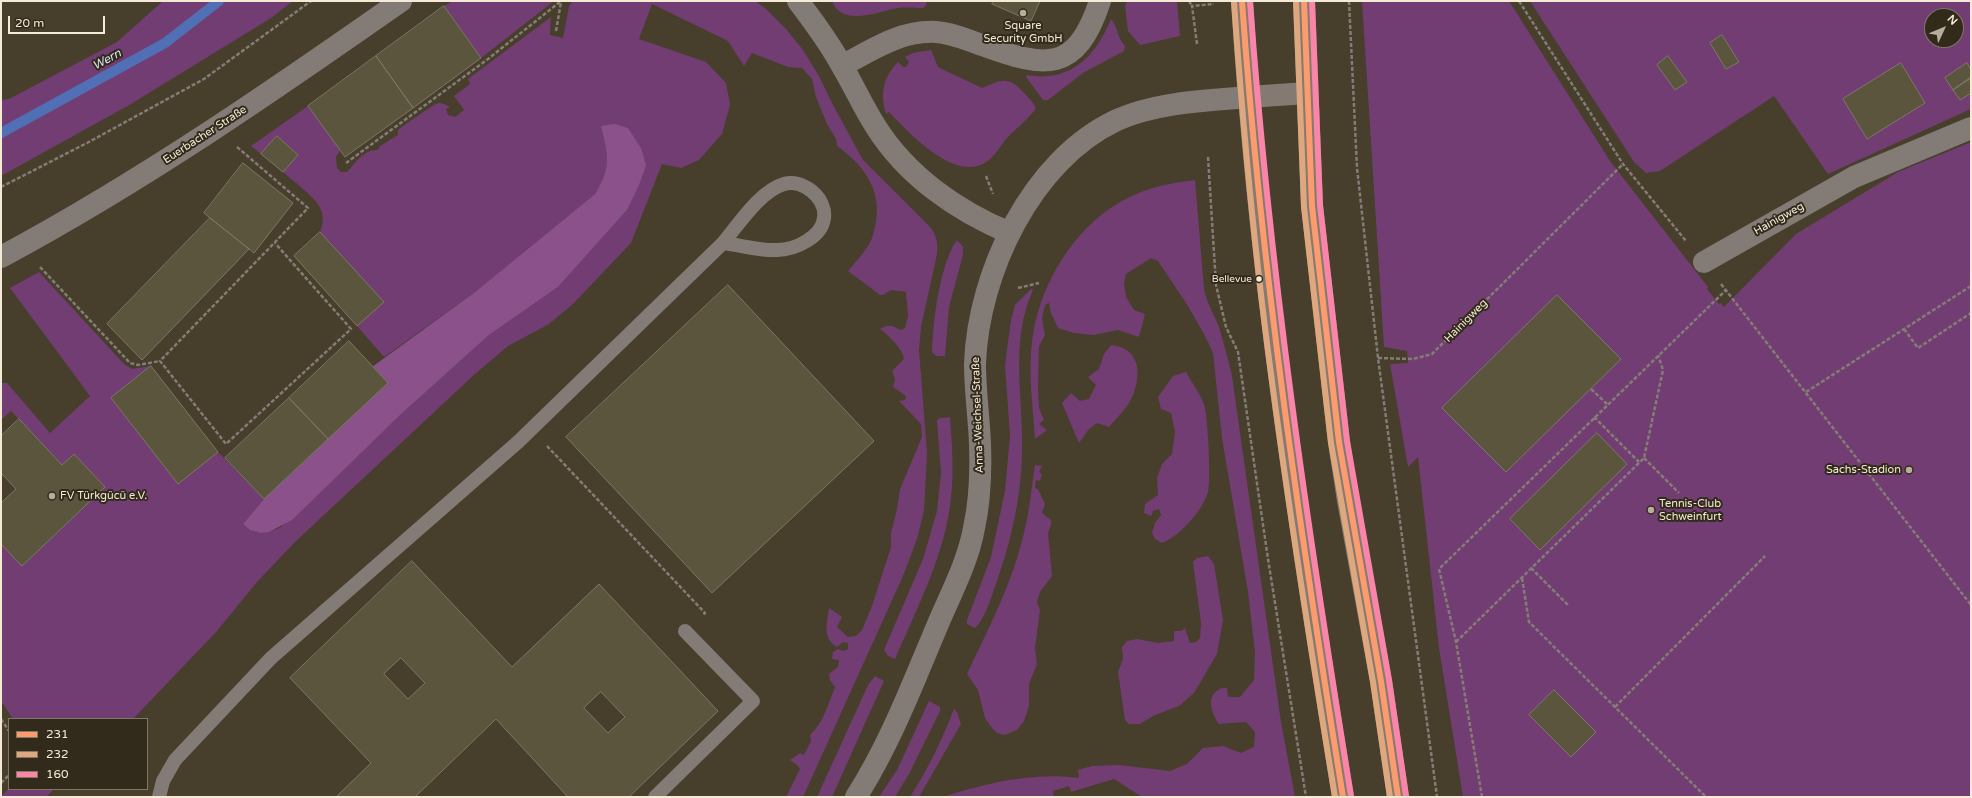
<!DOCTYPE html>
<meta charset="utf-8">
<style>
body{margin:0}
#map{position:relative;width:1972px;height:798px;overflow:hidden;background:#473e2b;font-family:"Varela Round",sans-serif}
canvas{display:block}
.frame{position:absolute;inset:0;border:2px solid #f4ead5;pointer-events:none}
.legend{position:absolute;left:8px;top:718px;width:140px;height:72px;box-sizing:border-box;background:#322a1b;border:1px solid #807765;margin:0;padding:5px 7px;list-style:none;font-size:12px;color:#f4ead5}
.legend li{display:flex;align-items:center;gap:8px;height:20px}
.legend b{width:20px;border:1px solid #807765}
.north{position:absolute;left:1924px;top:8px;width:40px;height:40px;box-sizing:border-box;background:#322a1b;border:1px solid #807765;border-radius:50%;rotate:46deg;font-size:11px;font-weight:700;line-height:16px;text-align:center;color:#f4ead5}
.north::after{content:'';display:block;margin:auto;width:14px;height:18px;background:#b7ae9a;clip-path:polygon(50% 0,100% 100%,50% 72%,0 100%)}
.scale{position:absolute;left:8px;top:16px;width:97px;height:18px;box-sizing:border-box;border:2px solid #f4ead5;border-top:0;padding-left:5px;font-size:12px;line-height:14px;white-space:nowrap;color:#f4ead5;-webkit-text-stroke:3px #322a1b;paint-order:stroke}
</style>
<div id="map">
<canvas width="1972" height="798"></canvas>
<div class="frame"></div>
<ul class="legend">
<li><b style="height:5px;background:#fc9b6d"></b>231</li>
<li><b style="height:5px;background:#dfa77e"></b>232</li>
<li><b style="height:5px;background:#fa85a9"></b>160</li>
</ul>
<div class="north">N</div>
<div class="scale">20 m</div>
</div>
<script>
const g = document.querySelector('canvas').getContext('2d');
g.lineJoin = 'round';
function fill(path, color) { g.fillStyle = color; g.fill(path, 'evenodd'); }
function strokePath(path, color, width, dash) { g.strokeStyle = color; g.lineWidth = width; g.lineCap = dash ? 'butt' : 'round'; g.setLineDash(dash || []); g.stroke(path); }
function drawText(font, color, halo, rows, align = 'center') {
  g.font = font + ' "Varela Round",sans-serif'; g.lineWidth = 4; g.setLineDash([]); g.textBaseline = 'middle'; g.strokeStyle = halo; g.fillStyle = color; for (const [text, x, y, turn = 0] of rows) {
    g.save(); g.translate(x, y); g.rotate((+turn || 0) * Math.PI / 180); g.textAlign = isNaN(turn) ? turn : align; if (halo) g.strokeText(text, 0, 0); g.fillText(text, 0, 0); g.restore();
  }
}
fill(new Path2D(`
 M163,1H293L271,18L131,104L1,176V100L9,99L117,42Z
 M453,1H554L481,58L444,6Z
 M573,1H755L765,8L786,29L803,50L819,76L832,103L863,160L931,228C937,237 938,243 937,254L921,327L919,350L927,453L924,511L917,539L903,576L803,797H786L800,769L798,766L790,760L800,753L804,755L811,741L810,735C824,722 828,704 835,687L830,680L829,674L838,667L839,660L832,659L833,652L838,649L843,651L848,649V643L843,642L837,647C822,638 827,623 829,608L842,617L837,627L848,637L856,636L862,630L872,606L891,547V533L897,509L900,489L922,437L921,424L899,401L905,400L906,396L893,387L895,379L892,371L904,359C902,348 889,336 880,329C888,324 892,325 900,330L905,328L908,316L906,292L891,290L883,295H880L848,271C855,262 869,248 872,238C886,197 869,169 837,146L836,139L827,124L816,97L812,79L802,68L788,67L752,53L744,66L728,41L652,4L639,39L706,62L726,83L730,105L722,134L699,160L681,168L662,164L631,243L573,304L549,324L508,346L475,374L295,542L256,583L217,631L133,719H13L1,701V544L22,566L105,487L74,454L62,465L11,411L1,420L2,383H7L50,433L90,396L10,288L39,272L124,364L132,369L151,366L111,398L177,483L218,452L264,499L243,524C256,535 266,534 281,527L399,416L489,335L558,287L627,210L601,126C608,158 613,166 595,194L475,292L384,357L357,326L320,232C322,226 324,220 322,213C320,200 294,182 283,172L298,155L277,136L261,154L251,146L308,106L340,150L336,157L337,168L341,172H347C356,162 364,149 378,150L380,146L398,135V130C403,126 434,104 438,103C443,103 446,105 450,107L446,109L448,115L455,117L464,110L454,96L470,84L468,79L551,17L550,35L563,38L569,6Z
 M832,1H927L926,6L923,8C915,8 906,7 898,8C879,11 842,28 832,1Z
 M1127,1H1177L1180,36L1140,45L1128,31L1125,6Z
 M1362,1H1509L1610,161L1708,287L1707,289L1719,304L1721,303L1724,307L1796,234L1898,172L1971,142V797H1463L1439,648L1418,457L1408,467L1390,364L1408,363L1407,351L1384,347Z
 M1530,1H1971V109L1828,174L1774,96L1660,171L1646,173L1634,162ZM1932,16H1956V40H1932Z
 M1111,19C1118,27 1117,38 1125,46L1124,51L1083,73L1048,100H1043L1026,77L1027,75C1070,83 1096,56 1111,19Z
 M931,50L938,67L982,88C1001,80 1008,75 1024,93C1028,97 1033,102 1036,108C1029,119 1015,129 1006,139C1000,147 994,157 986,162C955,183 909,133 889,112L886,114C880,94 883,77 898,62L903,67H906L909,62L905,57L913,53Z
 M1195,180L1204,289C1207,304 1215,316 1220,330C1224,346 1229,361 1232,376L1281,722L1295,797H1142L1114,779L1071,792L1069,786L1053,791L1054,797H943C986,783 1033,772 1079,778L1078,770L1092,766L1119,765L1170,771L1187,764L1203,748L1223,746L1241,753L1254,747L1255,732L1246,722L1219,724C1213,716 1205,697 1218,690C1220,688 1224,688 1227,688L1228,697H1240L1254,680L1255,652L1248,592L1222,438L1213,353L1205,336L1188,306L1158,261L1151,258L1126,274L1124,283L1126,297L1134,310L1145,314L1139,337L1118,330L1094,335L1074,333L1058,328L1051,313L1049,303L1045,305L1042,318L1045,335L1039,346L1038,389L1039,408L1044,420L1039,424L1047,430L1035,439C1033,407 1028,374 1032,342C1038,287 1073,228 1122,201C1144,188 1170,183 1195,180Z
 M956,241H958L963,247V255L949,307L945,356H936L932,352C933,322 939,268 956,241Z
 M1031,289L1033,290C1009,342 1024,400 1022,454C1021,498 1011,541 997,581C991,596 987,616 975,628L967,624V620L991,557L1005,491L1010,435L1005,365L1011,320L1015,305Z
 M1111,345C1139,348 1142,372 1133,395C1129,406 1117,418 1109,427L1097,423L1089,429L1079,443L1062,403L1071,393L1080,401L1089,399L1096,385L1088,377L1099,369L1104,354Z
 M1186,372C1191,382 1200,393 1204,404C1208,416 1211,480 1208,492C1203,510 1179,537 1162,543L1155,539L1152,533L1155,523L1161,515L1159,509L1153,511L1151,516L1144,513L1145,504L1158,495L1157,478L1162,464L1172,454L1175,432L1171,413L1161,409L1158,397L1173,376Z
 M950,417C952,444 954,471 951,497C946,553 917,608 895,659L888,656L884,650L923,559L937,511L941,473L937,420L940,418Z
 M1035,465L1042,466L1039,472L1042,474L1040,481L1036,480L1035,488L1038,489L1045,504L1042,513L1051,520V525L1048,533L1052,576L1040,592L1037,602L1040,610L1035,648L1037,664L1029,684V706L1024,721L1017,730L1005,735L997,733L992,728L985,718L978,690L967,674C987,631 1010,588 1022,541C1029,516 1031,491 1035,465Z
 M1208,556L1214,564L1223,620L1217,654L1194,693L1179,706L1155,715L1140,724H1129L1125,720L1118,672L1123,659L1122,647L1127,641L1137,639L1158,643L1174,641V631H1181L1185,628L1190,643L1196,642L1200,638L1201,623L1193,562L1197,558Z
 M875,676L884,681L832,797H817L868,685Z
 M929,701L940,707V711L909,774L895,797H879L897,770Z
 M954,709L957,712L961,724L919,797H910C928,769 942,740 954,709Z
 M9,788V789H54L46,797H1Z`), '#723d73');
fill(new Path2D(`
 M615,124L628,128L641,148L646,165L639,185L627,210L558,287L489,335L399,416L292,520L269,532L261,533L250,530L243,524L264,499L387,383L372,367L475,292L595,194C612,166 608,157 601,126Z`), '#8a518a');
strokePath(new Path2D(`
 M1,133L165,43L219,1`), '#506fb4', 10);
const building = new Path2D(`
 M994,1H1040L1031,21L992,4Z
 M444,6L481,58L413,108L376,56Z
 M1722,35L1739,62L1726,69L1710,43Z
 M376,56L413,108L345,157L308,106Z
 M1668,56L1687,82L1675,90L1657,65Z
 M1901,63L1925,103L1867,139L1843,99Z
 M1967,63L1971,70V78L1953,90L1945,78Z
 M1970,78L1971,93L1960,100L1953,90Z
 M277,136L298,155L283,172L261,154Z
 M243,163L293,203L254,253L204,213Z
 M210,218L249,249L142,360L107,324Z
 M320,232L384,302L357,326L294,256Z
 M728,285L874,441L712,593L566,437Z
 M1557,295L1621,359L1506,472L1442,408Z
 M349,341L388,383L328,439L289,398Z
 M151,366L218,452L178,484L111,398Z
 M289,398L328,439L264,499L225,458Z
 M19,419L62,465L74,454L105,487L22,566L1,544V503L16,489L1,473V436Z
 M1597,433L1627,464L1540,550L1510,519Z
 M412,561L512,667L599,584L718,711L629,797H568L496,719L415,797H336L371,763L290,678ZM401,658L425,683L408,699L384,674ZM601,692L625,717L608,733L584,708Z
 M1554,690L1596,732L1571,757L1529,715Z`);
fill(building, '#5b553d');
strokePath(building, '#7c7867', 1);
strokePath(new Path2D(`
 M1189,1L1192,6
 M1349,1L1357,168L1378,358L1437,797
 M1519,1L1623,164L1686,241
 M556,31L561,2
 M1197,44L1192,6L1214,4
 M237,147L308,208L160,361L226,444L351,329L275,243
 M1208,157L1216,285L1226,327L1238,352L1268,559L1306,797
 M346,163L488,59L561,1
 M986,176L993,194
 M1,187L87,143L204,79L311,1
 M40,267L130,363L138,365L160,361
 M1721,284L1971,605
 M1018,288L1039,283
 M1904,329L1918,348L1971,313
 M1378,358L1413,359L1432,354L1623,164
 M1591,389L1607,404
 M1806,392L1971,286
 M1594,417L1639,462
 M547,446L705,613L703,615
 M1644,458L1679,493
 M1531,568L1569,606
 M1522,578L1529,622L1706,797
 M1456,642L1644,458L1663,370L1658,355
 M1615,707L1765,556
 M1,719L9,731
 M1,783L9,775
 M1482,797L1456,642L1439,569L1726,290`), '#847d76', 2.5, [4, 2]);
strokePath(new Path2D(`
 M159,797L163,781L175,760L271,658L518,442L723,243C739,224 760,191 784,184C802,178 827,198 824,218C822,237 795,250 777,250C760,251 741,245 723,243
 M655,797L753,701L685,631`), '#837b76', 14);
strokePath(new Path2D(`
 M798,1C814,22 829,42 842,66C854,86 863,107 876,127C907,176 957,211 1010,233
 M842,66C871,50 901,30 936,32C953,33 967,40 982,45C1045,68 1076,74 1100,1
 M1,257C141,182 271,92 401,1
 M1704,262L1854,177L1971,128
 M856,797C890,744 913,683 938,624C951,593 968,562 974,528C980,501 981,472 980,444C979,417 975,391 975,364C978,274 1031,160 1117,120C1157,102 1204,101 1248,97`), '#837b76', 22);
strokePath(new Path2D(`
 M1242,1C1258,268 1300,533 1343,797
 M1304,1L1312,206L1339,442L1348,501L1381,681L1398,797
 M1248,97L1307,93`), '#847a71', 22);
strokePath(new Path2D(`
 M1242,1C1261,270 1300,531 1343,797
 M1304,1L1312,206L1339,442L1381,681L1398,797`), '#fc9b6d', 6);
strokePath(new Path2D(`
 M1296,1L1304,207L1331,443L1373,682L1390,797
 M1234,2C1241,102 1250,202 1262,303C1282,468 1308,633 1335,797`), '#dfa77e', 6);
strokePath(new Path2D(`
 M1250,1C1269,269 1308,531 1351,796
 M1312,1L1320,205L1347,441L1389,680L1406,796`), '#fa85a9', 6);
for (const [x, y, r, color] of [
 [1023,13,4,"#b7ae9a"],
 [1259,279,3.5,"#f4ead5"],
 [1909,470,4,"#b7ae9a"],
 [52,496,4,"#b7ae9a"],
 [1651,510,4,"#b7ae9a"]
]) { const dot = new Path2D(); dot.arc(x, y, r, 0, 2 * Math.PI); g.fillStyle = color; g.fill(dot); strokePath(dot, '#322a1b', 1.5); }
drawText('10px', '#f4ead5', '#322a1b', [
 ["Bellevue",1252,279]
], 'right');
drawText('11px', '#f4ead5', '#322a1b', [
 ["Square",1023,26,"center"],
 ["Security GmbH",1023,39,"center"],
 ["Sachs-Stadion",1901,470,"right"],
 ["FV Türkgücü e.V.",60,496],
 ["Tennis-Club",1659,504],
 ["Schweinfurt",1659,517]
], 'left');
drawText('11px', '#f4ead5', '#322a1b', [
 ["Euerbacher Straße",205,135,-33],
 ["Hainigweg",1779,219,-29],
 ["Hainigweg",1466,321,-45],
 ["Anna-Weichsel-Straße",978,415,-92]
]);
drawText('italic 12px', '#d9e4f9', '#322a1b', [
 ["Wern",107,60,-29]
]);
</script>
